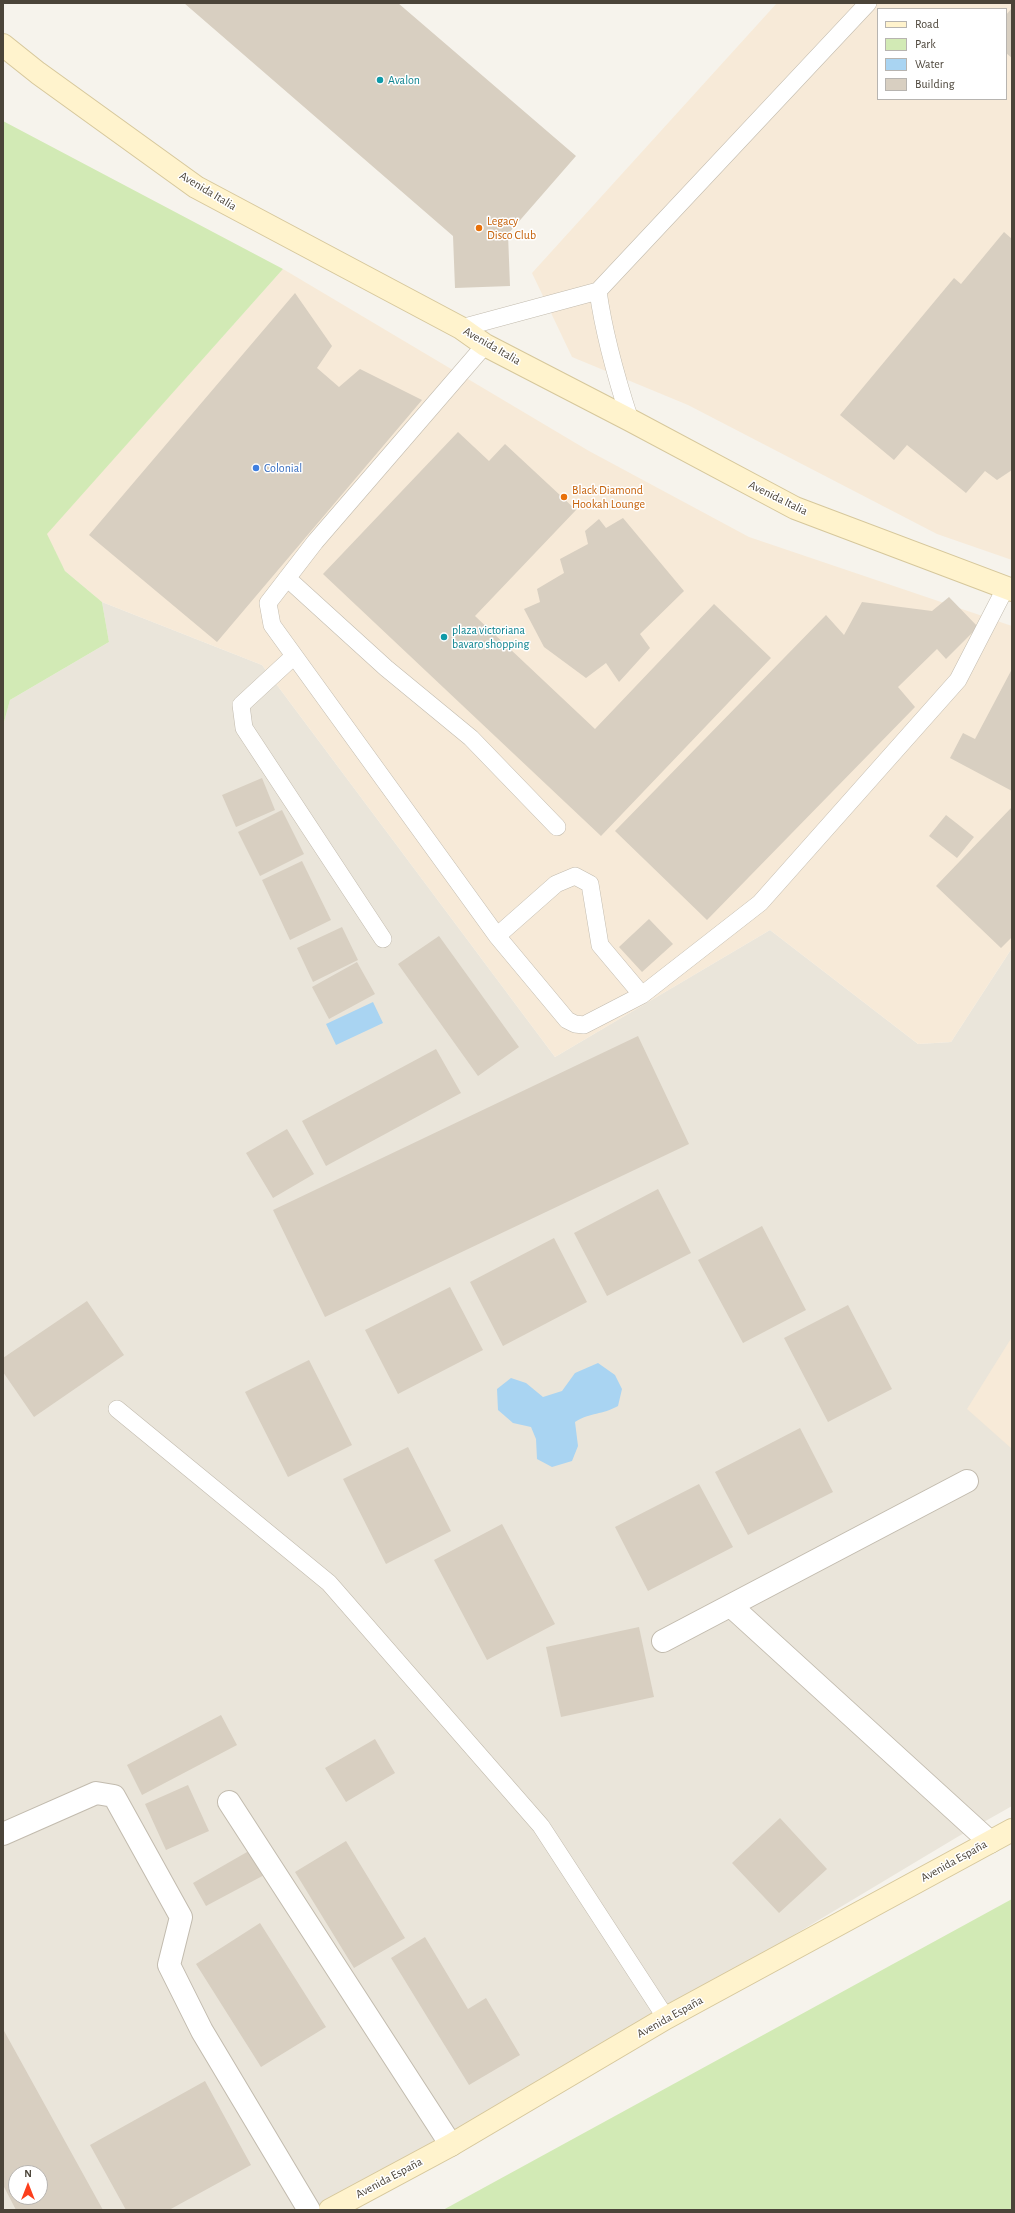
<!DOCTYPE html>
<meta charset="utf-8">
<style>
body{margin:0}
#map{position:relative;width:1015px;height:2213px;overflow:hidden;background:#f6f3ec;font-family:"Alegreya Sans",sans-serif}
canvas{display:block}
.frame{position:absolute;inset:0;border:4px solid #4b4439;pointer-events:none}
.legend{position:absolute;left:877px;top:8px;width:130px;height:92px;box-sizing:border-box;background:#fff;border:1px solid #b7b4b0;margin:0;padding:5px 7px;list-style:none;font-size:12px;color:#4b4439}
.legend li{display:flex;align-items:center;gap:8px;height:20px}
.legend b{width:20px;border:1px solid #b7b4b0}
.north{position:absolute;left:8px;top:2165px;width:40px;height:40px;box-sizing:border-box;background:#fff;border:1px solid #b7b4b0;border-radius:50%;rotate:0deg;font-size:11px;font-weight:700;line-height:16px;text-align:center;color:#4b4439}
.north::after{content:'';display:block;margin:auto;width:14px;height:18px;background:#fc3f1d;clip-path:polygon(50% 0,100% 100%,50% 72%,0 100%)}
</style>
<div id="map">
<canvas width="1015" height="2213"></canvas>
<div class="frame"></div>
<ul class="legend">
<li><b style="height:5px;background:#fff3cd"></b>Road</li>
<li><b style="height:11px;background:#d2eab5"></b>Park</li>
<li><b style="height:11px;background:#a9d4f2"></b>Water</li>
<li><b style="height:11px;background:#d8cfc1"></b>Building</li>
</ul>
<div class="north">N</div>
</div>
<script>
const g = document.querySelector('canvas').getContext('2d');
g.lineJoin = 'round';
function fill(path, color) { g.fillStyle = color; g.fill(path, 'evenodd'); }
function strokePath(path, color, width, dash) { g.strokeStyle = color; g.lineWidth = width; g.lineCap = dash ? 'butt' : 'round'; g.setLineDash(dash || []); g.stroke(path); }
function drawText(font, color, halo, rows, align = 'center') {
  g.font = font + ' "Alegreya Sans",sans-serif'; g.lineWidth = 3; g.setLineDash([]); g.textBaseline = 'middle'; g.strokeStyle = halo; g.fillStyle = color; for (const [text, x, y, turn = 0] of rows) {
    g.save(); g.translate(x, y); g.rotate((+turn || 0) * Math.PI / 180); g.textAlign = isNaN(turn) ? turn : align; if (halo) g.strokeText(text, 0, 0); g.fillText(text, 0, 0); g.restore();
  }
}
fill(new Path2D(`
 M102,602L262,665L555,1057L770,930L918,1044L951,1042L1012,948V1806L959,1836L335,2210H3V726L10,700L109,642ZM16,2173H40V2197H16Z`), '#eae5da');
fill(new Path2D(`
 M777,3H1012V560L937,534L688,405L572,357L532,273ZM878,9H1006V99H878Z
 M283,269L589,451L749,537L1012,626V948L951,1042L918,1044L770,930L555,1057L262,665L102,602L65,571L46,534Z
 M1012,1337V1449L967,1409Z`), '#f7ead8');
fill(new Path2D(`
 M3,121L283,269L47,534L65,571L102,602L109,642L10,700L3,726Z
 M1012,1899V2210H443Z`), '#d2eab5');
fill(new Path2D(`
 M373,1002L383,1023L336,1045L326,1024Z
 M598,1363L615,1375L622,1389L618,1406C602,1415 591,1412 575,1422L578,1446L572,1461L552,1467L537,1459L536,1439L531,1427L513,1423L498,1410L497,1389L511,1378L526,1383L543,1397L562,1391L575,1373Z`), '#a9d4f2');
fill(new Path2D(`
 M184,3H398L576,156L508,234L510,286L455,288L453,236Z
 M1012,8V58L1006,53V15Z
 M1004,232L1012,239V470L997,480L985,471L966,493L907,445L894,460L840,415L954,278L961,284Z
 M295,293L332,346L317,368L339,387L360,369L422,400L217,642L89,535Z
 M458,432L489,461L505,444L576,510L475,616L595,729L714,604L771,658L601,836L323,574Z
 M623,518L684,591L640,634L650,648L619,682L606,663L586,678L544,647L524,609L540,602L537,589L564,573L560,559L588,544L585,531L599,519L606,528Z
 M949,597L978,627L946,659L937,649L898,687L915,707L707,920L615,831L826,615L844,635L862,602L932,611Z
 M1012,669V791L950,758L963,733L975,739Z
 M262,778L275,810L236,827L222,795Z
 M1012,807V937L1001,948L936,886Z
 M282,810L304,854L260,876L238,832Z
 M946,815L974,837L957,858L929,836Z
 M302,861L331,920L290,940L262,880Z
 M649,919L673,944L642,972L619,947Z
 M342,927L358,960L313,982L297,948Z
 M439,936L519,1047L478,1076L398,964Z
 M357,962L375,994L329,1019L312,987Z
 M638,1036L689,1144L325,1317L273,1210Z
 M436,1049L461,1093L326,1166L302,1121Z
 M287,1129L314,1174L273,1198L246,1153Z
 M658,1189L691,1253L607,1296L574,1233Z
 M762,1226L806,1310L743,1343L698,1260Z
 M554,1238L587,1302L503,1346L470,1282Z
 M450,1287L483,1350L398,1394L365,1330Z
 M87,1301L124,1355L34,1417L3,1372V1358Z
 M848,1305L892,1389L828,1422L784,1338Z
 M309,1360L352,1445L288,1477L245,1392Z
 M800,1428L833,1492L748,1535L715,1472Z
 M408,1447L451,1531L386,1564L343,1479Z
 M699,1484L733,1547L648,1591L615,1527Z
 M502,1524L555,1624L487,1660L434,1560Z
 M639,1627L654,1697L561,1717L546,1647Z
 M221,1715L237,1745L142,1795L127,1765Z
 M375,1739L395,1773L346,1802L325,1768Z
 M188,1785L209,1831L166,1850L145,1804Z
 M780,1818L827,1869L779,1913L732,1863Z
 M346,1841L405,1938L354,1968L295,1872Z
 M254,1848L268,1873L206,1906L193,1883Z
 M260,1923L326,2027L261,2067L196,1964Z
 M425,1937L468,2009L486,1998L520,2055L469,2085L391,1958Z
 M3,2029L103,2210H16L3,2185ZM16,2173H40V2197H16Z
 M205,2081L251,2165L169,2210H126L90,2145Z`), '#d8cfc1');
const lane = new Path2D(`
 M598,291C604,335 616,377 630,420
 M461,328L598,291L868,3
 M485,345L315,542L268,603L272,625L497,936L567,1020L575,1024L584,1025L642,995L760,903L958,680L1006,587
 M287,578L386,668L471,738L557,827
 M294,656L241,705L244,728L383,939
 M497,936L556,884L575,876L590,884L600,945L642,995
 M117,1409L329,1583L541,1826L666,2018`);
const street = new Path2D(`
 M731,1606L990,1842
 M663,1641L967,1481
 M229,1802L451,2145
 M3,1834L96,1793L114,1796L181,1917L169,1965L202,2031L309,2210`);
const secondary = new Path2D(`
 M3,45L38,73L196,187L461,328L485,345L630,420L795,508L1012,590
 M330,2210L451,2145L666,2018L1012,1830`);
strokePath(lane, '#c2bbae', 18);
strokePath(street, '#c2bbae', 24);
strokePath(secondary, '#d6c79b', 24);
strokePath(lane, '#fff', 17);
strokePath(street, '#fff', 22);
strokePath(secondary, '#fff3cd', 22);
for (const [x, y, r, color] of [
 [380,80,4,"#0f9aa8"],
 [479,228,4,"#e8710a"],
 [256,468,4,"#3f7fe0"],
 [564,497,4,"#e8710a"],
 [444,637,4,"#0f9aa8"]
]) { const dot = new Path2D(); dot.arc(x, y, r, 0, 2 * Math.PI); g.fillStyle = color; g.fill(dot); strokePath(dot, '#fff', 1.5); }
drawText('12px', '#0d838f', '#fff', [
 ["Avalon",388,80],
 ["plaza victoriana",452,630],
 ["bavaro shopping",452,644]
], 'left');
drawText('12px', '#4b4439', '#fff', [
 ["Avenida Italia",208,191,31],
 ["Avenida Italia",492,346,30],
 ["Avenida Italia",778,498,26],
 ["Avenida España",954,1861,-29],
 ["Avenida España",670,2017,-29],
 ["Avenida España",389,2178,-28]
]);
drawText('12px', '#c56008', '#fff', [
 ["Legacy",487,221],
 ["Disco Club",487,235],
 ["Black Diamond",572,490],
 ["Hookah Lounge",572,504]
], 'left');
drawText('12px', '#366cbe', '#fff', [
 ["Colonial",264,468]
], 'left');
</script>
